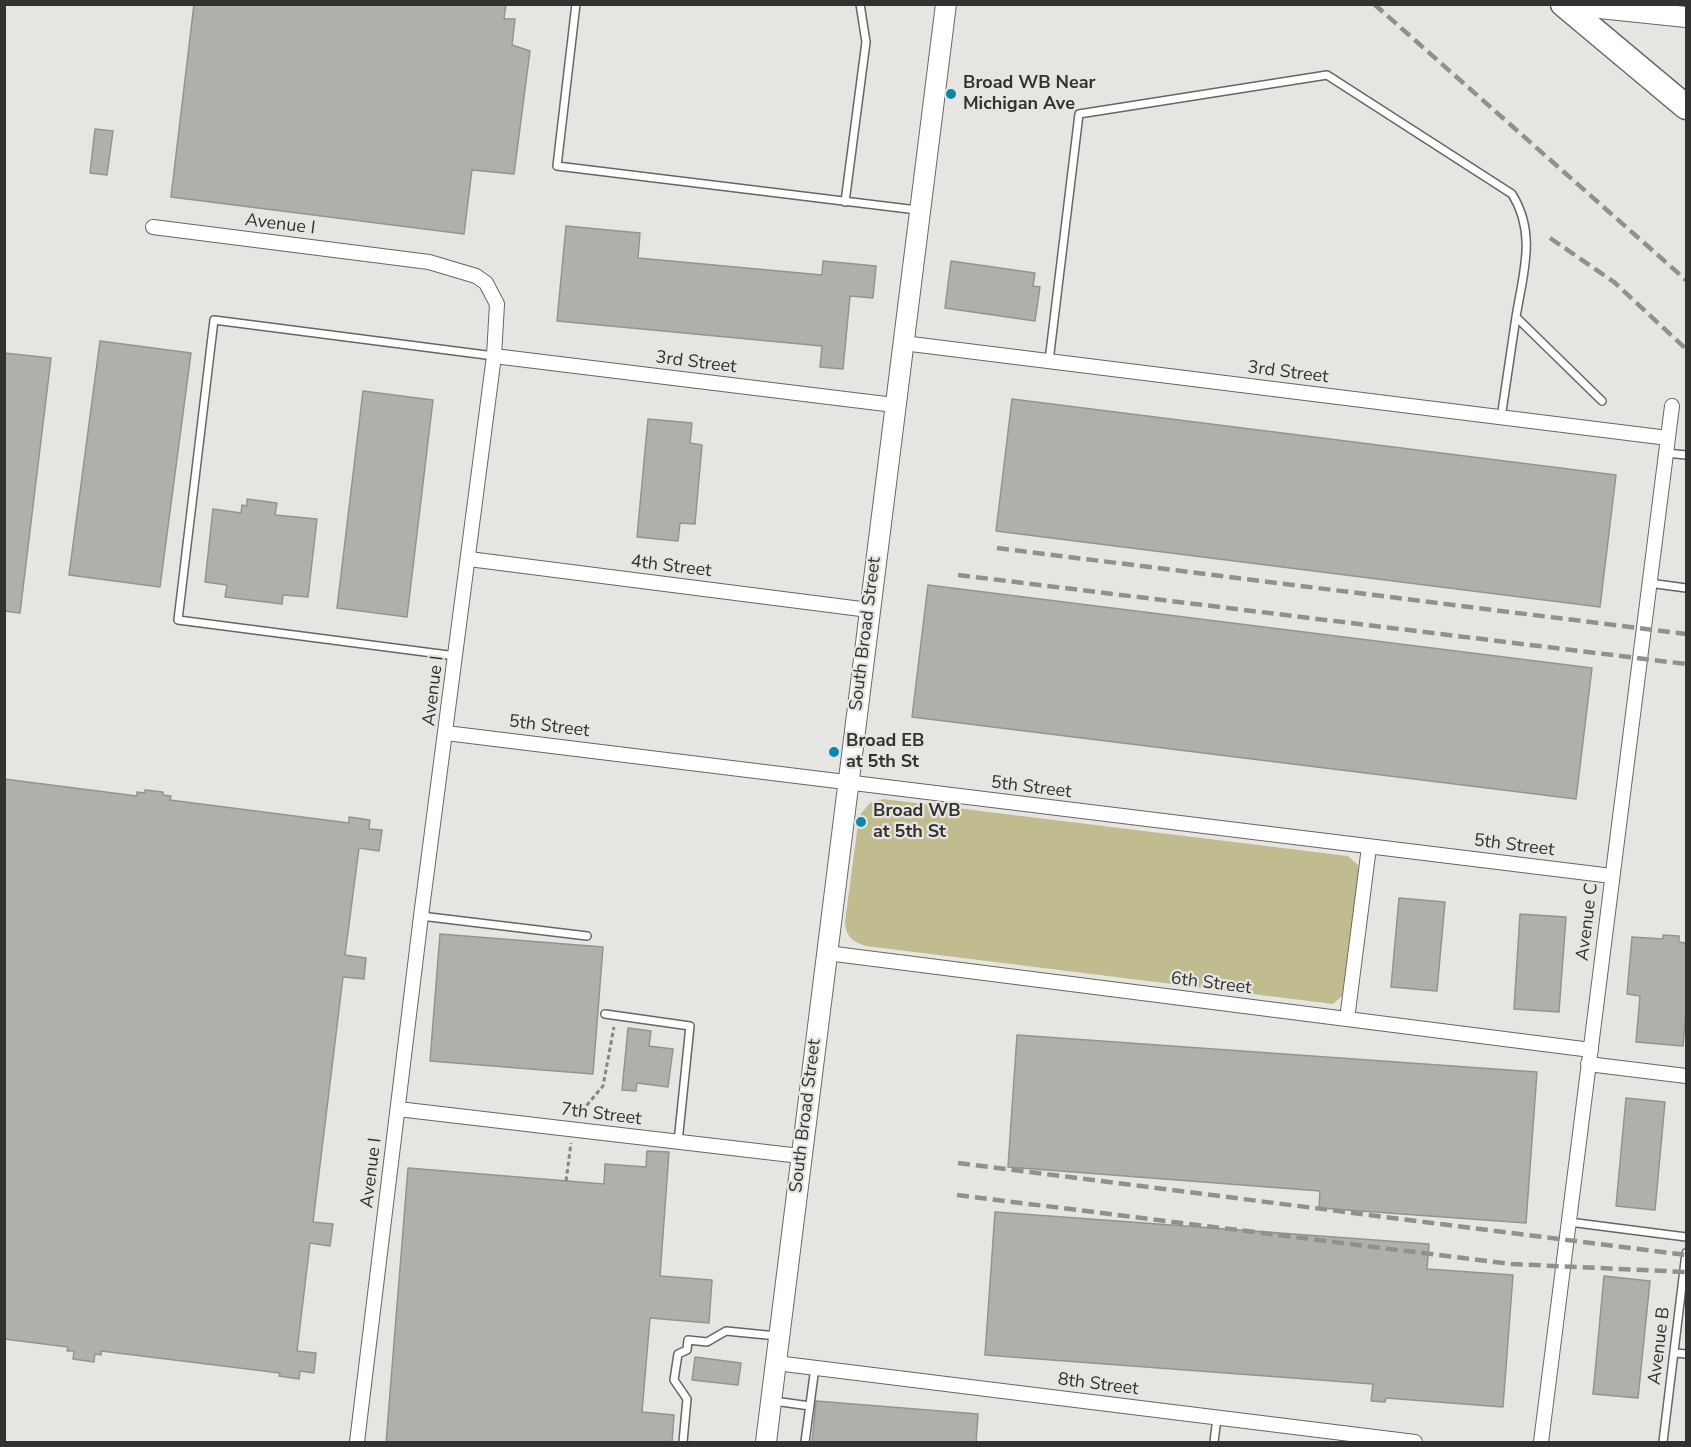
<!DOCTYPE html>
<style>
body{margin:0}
#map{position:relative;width:1691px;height:1447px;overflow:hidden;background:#e6e5e1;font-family:"Nunito Sans",sans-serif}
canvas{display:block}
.frame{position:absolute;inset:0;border:6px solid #323230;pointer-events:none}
</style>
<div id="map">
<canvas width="1691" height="1447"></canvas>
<div class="frame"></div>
</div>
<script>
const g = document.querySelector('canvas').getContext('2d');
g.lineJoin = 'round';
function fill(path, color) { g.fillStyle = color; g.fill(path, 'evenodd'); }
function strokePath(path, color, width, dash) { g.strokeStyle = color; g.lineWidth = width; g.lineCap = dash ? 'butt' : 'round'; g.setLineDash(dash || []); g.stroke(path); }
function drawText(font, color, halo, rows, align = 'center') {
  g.font = font + ' "Nunito Sans",sans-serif'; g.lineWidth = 4.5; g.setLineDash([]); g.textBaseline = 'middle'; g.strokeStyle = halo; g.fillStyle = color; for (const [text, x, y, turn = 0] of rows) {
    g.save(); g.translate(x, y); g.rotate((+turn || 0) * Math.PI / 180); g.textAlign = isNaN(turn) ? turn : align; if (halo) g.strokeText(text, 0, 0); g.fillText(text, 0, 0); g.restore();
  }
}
fill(new Path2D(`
 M883,799L1348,856L1358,865V873L1342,996L1333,1004L866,946C853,942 846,937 845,922L859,816L870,803Z`), '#c1bc8f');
const building = new Path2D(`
 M194,4H506L504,19H515L512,45L530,51L514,174L472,170L464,234L171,197Z
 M95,129L113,131L107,175L90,173Z
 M566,226L640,233L638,258L822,275L823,261L876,266L873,298L850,296L843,369L820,367L822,346L557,321Z
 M951,261L1035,273L1033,286L1040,287L1035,321L945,308Z
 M100,341L191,353L160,587L69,575Z
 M4,353L51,358L20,613L4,611Z
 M363,391L433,400L407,617L337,608Z
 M1012,399L1616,475L1600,607L996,531Z
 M648,419L692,423L690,443L702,445L695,524L680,523L678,541L637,537Z
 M247,499L277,503L275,515L317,519L308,597L283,595L282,604L225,597L227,585L205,582L213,509L241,513L242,505L247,506Z
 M928,585L1592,668L1576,799L912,717Z
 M4,779L137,796V792L145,793V790L163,792V795L171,796L170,800L349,823V817L370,820L369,829L382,830L379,851L359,848L345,955L366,958L364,979L343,977L313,1222L333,1224L330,1246L310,1243L297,1351L316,1353L314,1373L300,1371L299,1379L279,1376L280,1373L101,1351V1355L95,1354L94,1362L73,1359L74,1351H67L68,1347L4,1339Z
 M1399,898L1445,902L1437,991L1391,987Z
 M1520,914L1566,917L1559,1012L1514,1009Z
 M440,934L603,947L593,1074L430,1061Z
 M1663,935L1679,936V942L1686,943V1009L1683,1046L1636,1042L1640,996L1627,994L1632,937L1663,939Z
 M628,1028L651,1031L649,1046L673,1049L668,1087L637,1083L636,1091L622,1090Z
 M1017,1035L1537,1072L1526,1223L1319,1208L1320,1191L1008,1167Z
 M1626,1098L1665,1102L1655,1210L1616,1206Z
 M647,1151L669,1152L660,1276L712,1280L709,1323L650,1318L642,1412L674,1415L672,1443H386L408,1168L604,1184L605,1164L646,1167Z
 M995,1212L1429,1244L1427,1269L1513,1275L1503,1407L1386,1398L1385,1402L1371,1401L1373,1384L985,1355Z
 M1604,1276L1650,1281L1638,1398L1593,1394Z
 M695,1357L741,1363L738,1385L692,1380Z
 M816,1401L978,1414L976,1443H812Z`);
fill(building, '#b0b0ab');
strokePath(building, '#94938f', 1.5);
const lane = new Path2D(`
 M576,4L557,166L917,210
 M845,202L866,42L860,4
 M1049,361L1079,114L1327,75L1512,194C1537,234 1523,273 1516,317L1602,401
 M1501,418L1516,317
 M1666,453L1686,455
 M1649,583L1686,588
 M456,656L178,620L214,320L494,356
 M421,916L587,936
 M605,1014L690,1026L678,1142
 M1569,1222L1686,1237
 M1675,1353L1686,1354
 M774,1401L810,1406
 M683,1442L687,1399L674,1380L678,1354L687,1350L688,1340L707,1342L726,1331L777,1336
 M805,1442L815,1367
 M1214,1442L1217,1418
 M1663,1442L1686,1253`);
const street = new Path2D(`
 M153,227L429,262L476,276L486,283L497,304L494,356L421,916L357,1442
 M903,343L1668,438
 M494,356L894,405
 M469,559L869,610
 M446,733L1612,876
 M827,953L1591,1050
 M1347,1019L1369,847
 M1588,1064L1686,1076
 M398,1109L800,1156
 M776,1363L1415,1442
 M1541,1442L1672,406`);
const secondary = new Path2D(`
 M1561,4L1686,17
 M766,1442L946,4`);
const highway = new Path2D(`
 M1563,4L1686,107`);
strokePath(lane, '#676663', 10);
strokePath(street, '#676663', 16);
strokePath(secondary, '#676663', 22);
strokePath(highway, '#676663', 27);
strokePath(new Path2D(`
 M577,1117L603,1086L614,1027
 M566,1181L571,1143`), '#878683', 3, [4.5, 3]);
strokePath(lane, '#fff', 7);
strokePath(street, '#fff', 14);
strokePath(secondary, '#fff', 20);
strokePath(highway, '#fff', 24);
strokePath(new Path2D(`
 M1374,4L1686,280
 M1550,238L1614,282L1686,349
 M997,548L1686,634
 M958,575L1686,664
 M958,1163L1686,1255
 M957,1195L1511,1264L1686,1272`), '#91908d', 4.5, [12, 6]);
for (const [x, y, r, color] of [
 [951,94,6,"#0c88ab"],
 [834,752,6,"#0c88ab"],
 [861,822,6,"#0c88ab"]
]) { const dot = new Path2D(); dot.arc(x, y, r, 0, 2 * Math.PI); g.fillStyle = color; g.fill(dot); strokePath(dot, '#e6e5e1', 2); }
drawText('bold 18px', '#323230', '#e6e5e1', [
 ["Broad WB Near",963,84],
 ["Michigan Ave",963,105],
 ["Broad EB",846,742],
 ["at 5th St",846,763],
 ["Broad WB",873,812],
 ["at 5th St",873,833]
], 'left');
drawText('18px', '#323230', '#e6e5e1', [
 ["Avenue I",280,225,7],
 ["3rd Street",696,363,7],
 ["3rd Street",1288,373,7],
 ["4th Street",671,567,7],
 ["South Broad Street",866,634,-83],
 ["Avenue I",434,691,-83],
 ["5th Street",549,727,7],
 ["5th Street",1031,788,7],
 ["5th Street",1514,846,7],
 ["Avenue C",1588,922,-83],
 ["6th Street",1211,984,7],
 ["7th Street",601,1115,7],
 ["South Broad Street",806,1116,-83],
 ["Avenue I",372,1173,-83],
 ["Avenue B",1660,1346,-83],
 ["8th Street",1098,1385,7]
]);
</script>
